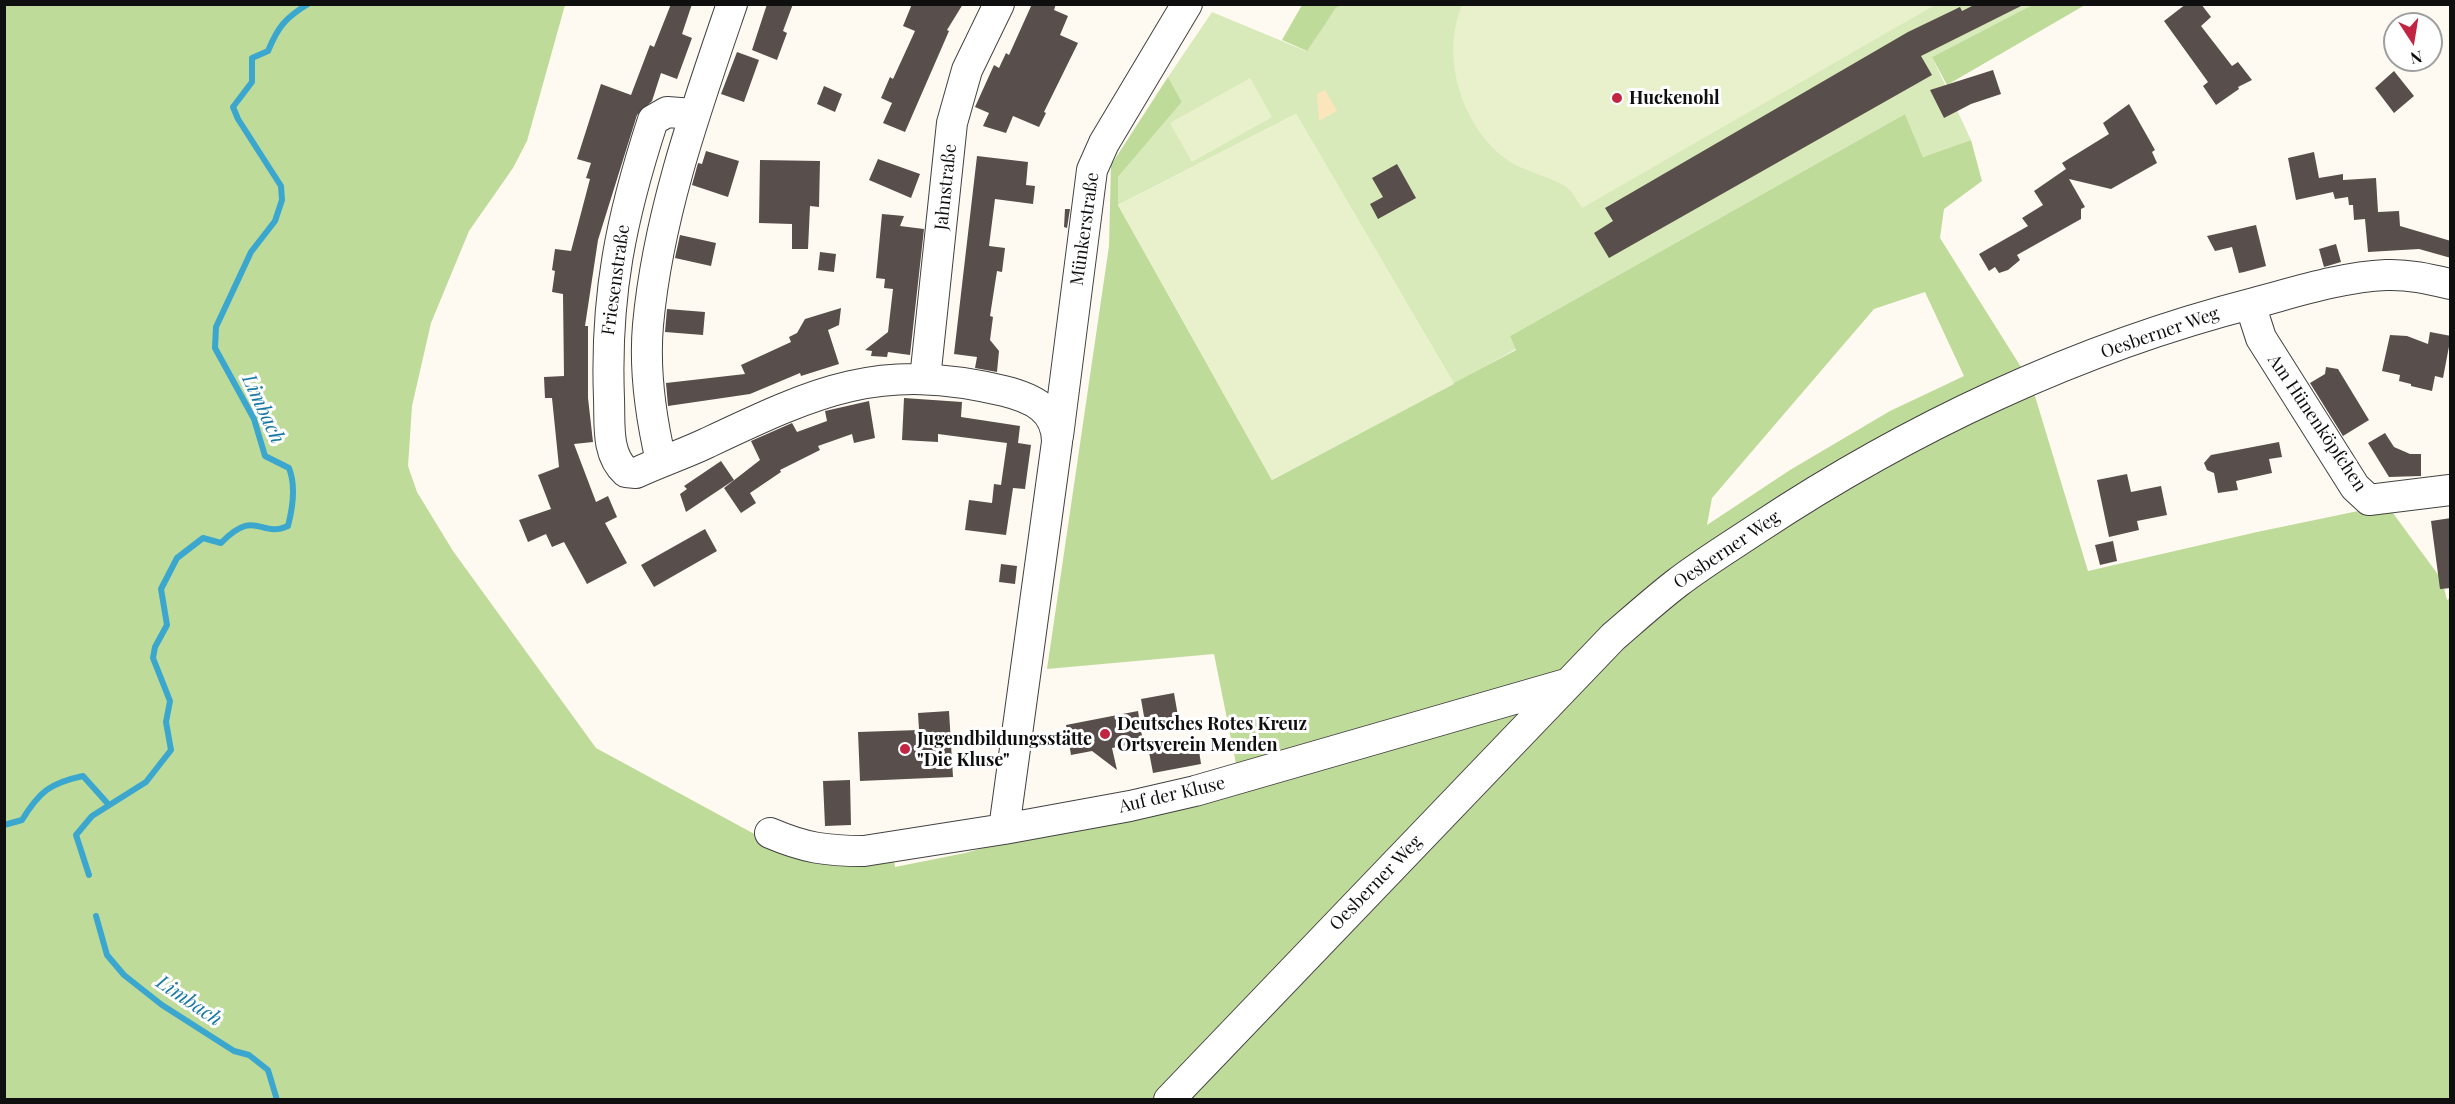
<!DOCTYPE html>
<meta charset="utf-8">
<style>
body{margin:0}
#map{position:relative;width:2455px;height:1104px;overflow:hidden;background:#fffaf1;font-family:"Playfair Display",serif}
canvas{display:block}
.frame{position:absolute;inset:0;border:6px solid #0f0f0f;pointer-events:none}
.north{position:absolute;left:2383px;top:12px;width:60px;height:60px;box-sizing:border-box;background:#fff;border:2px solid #9f9f9f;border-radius:50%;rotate:168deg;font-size:16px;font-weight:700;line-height:24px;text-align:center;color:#0f0f0f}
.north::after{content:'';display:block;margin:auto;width:21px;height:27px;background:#c12541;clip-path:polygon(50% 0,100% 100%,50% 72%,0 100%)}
</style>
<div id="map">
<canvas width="2455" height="1104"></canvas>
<div class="frame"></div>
<div class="north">N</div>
</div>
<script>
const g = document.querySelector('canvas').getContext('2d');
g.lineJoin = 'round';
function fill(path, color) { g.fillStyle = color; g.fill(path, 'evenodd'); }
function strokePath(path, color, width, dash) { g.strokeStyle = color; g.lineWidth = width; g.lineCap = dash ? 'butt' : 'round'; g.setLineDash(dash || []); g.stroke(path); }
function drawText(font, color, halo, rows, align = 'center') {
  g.font = font + ' "Playfair Display",serif'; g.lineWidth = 6; g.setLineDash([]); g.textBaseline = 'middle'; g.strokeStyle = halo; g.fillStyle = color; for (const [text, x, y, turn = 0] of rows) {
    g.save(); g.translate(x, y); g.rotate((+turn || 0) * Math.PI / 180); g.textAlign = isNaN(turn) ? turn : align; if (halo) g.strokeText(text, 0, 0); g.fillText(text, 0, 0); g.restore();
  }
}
fill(new Path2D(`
 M1343,5H2032L1932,57L1971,140L1923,157L1905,114L1510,336L1516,349L1454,384L1296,114L1118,205V177L1182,102L1168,77L1212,12L1306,51L1336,8Z`), '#d9eaba');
fill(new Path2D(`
 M5,5H565L527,141L513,168L469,231L431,323L412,406L408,466L417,492L453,551L596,748L782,849L893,853L895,867L965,853L1239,779L1214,654L1047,669L1109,246L1111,165L1168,77L1182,102L1118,177V205L1272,480L1516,350L1510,336L1905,114L1923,157L1971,140L1982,181L1944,209L1940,238L2031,383L2088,571L2257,532L2387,505L2442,580L2447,600L2450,598V1099L5,1100ZM1925,292L1964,376L1890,411L1790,470L1707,525L1712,498L1874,309Z
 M1302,5H1343L1336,8L1307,51L1282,40Z
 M2032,5H2085L1947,85L1932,57Z`), '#bfdb99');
fill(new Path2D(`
 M1325,90L1337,111L1319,121L1317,94Z`), '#fbe5bd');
fill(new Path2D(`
 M1462,5V4L1935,5L1582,208C1577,201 1572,190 1565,186C1545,174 1522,172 1502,156C1460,121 1441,56 1462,5Z
 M1250,78L1272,117L1192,162L1170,123Z
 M1296,114L1454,384L1272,480L1118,205Z`), '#e9f1cc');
strokePath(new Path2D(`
 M4,825L22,820C39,792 50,783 83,776L109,805
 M89,875L76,835L92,816L146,782L171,750L166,722L170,701L153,658L155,647L167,625L161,589L177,558L203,538L221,543C256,507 260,539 288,526C293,507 296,486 289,468L265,456L254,419L215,348L216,327L251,252L275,221L282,200L281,186L238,119L233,107L252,82V58L268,51C278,27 285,18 308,4
 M96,916L107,955L124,975L162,1005L234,1051L249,1055L268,1070L277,1100`), '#3ba7cf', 6);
fill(new Path2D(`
 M671,4H692L682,34L692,38L677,79L661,73L652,101L637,115L598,240L585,326H588V398L593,442L574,444L596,502L608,496L617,517L605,523L627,563L587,584L564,542L552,547L546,534L528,542L519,520L551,509L538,475L559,467L552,398H545L544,377L564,376L563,294L552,292L555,271L552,270L555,249L571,251L590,179L586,178L591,163L577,159L601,84L631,95L650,45L654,47Z
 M767,4H793L783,31L787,33L777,60L752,50Z
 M912,4H963L947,30L949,31L905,132L883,123L892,103L881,98L890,77L893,79L915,31L903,26Z
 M1032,4H1056L1054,10L1068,16L1060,35L1078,43L1044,112L1046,113L1039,127L1013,116L1006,133L983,126L989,113L975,107L994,65L999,68L1006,53L1009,55Z
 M1976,4H2025L1921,56L1932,75L1609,258L1594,233L1613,221L1605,208L1908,32L1960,7L1962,11Z
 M2186,4H2201L2211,17L2201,26L2232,66L2238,62L2252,80L2238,87L2239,89L2216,105L2203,86L2208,82L2164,21Z
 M737,52L759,60L744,102L721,94Z
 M1993,70L2001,94L1971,104L1944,118L1930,90Z
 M2394,71L2414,96L2394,113L2375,88Z
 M824,86L842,94L835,112L817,104Z
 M2129,104L2155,150L2152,152L2157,163L2111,189L2069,179L2085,207L2081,209V219L2017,255L2020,260L2008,270L1999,273L1995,267L1989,271L1979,254L2028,226L2022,218L2043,205L2034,191L2066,169L2062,163L2109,134L2103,123Z
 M706,151L739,161L728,197L692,185L698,163L702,164Z
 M2314,152L2319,178L2343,174V180L2376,178L2378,212L2399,211L2400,226L2451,241V258L2419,249L2368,252L2365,219L2354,220L2353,205H2349L2348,197L2335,199L2333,192L2296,200L2288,158Z
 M977,156L1028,162L1026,185L1035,186L1033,204L995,199L989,246L1005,248L1002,272L997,271L990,316L993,317L990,340L999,351L997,372L975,368L977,357L954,354Z
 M878,159L920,174L911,198L869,180Z
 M760,160L820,161L819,207L810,206L808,249H792V224L759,223Z
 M1397,164L1416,198L1378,219L1370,204L1383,197L1372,178Z
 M1065,209H1070L1067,228L1064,227Z
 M882,214L904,216L900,226L924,229L910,355L888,352L887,357L871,356L872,351L865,350L888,332L893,289L884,288L885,279L876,278Z
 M2256,225L2266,266L2244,272L2239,273L2232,247L2215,251L2207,236Z
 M680,235L716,243L711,266L675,258Z
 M2336,244L2341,262L2324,267L2319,249Z
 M820,252L836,254L834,272L818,270Z
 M841,308L839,325L828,330L839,364L801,376L800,373L750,394L668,406L666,383L745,374L741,365L791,342L789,337L797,333L805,319Z
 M667,309L705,312L703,335L665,332Z
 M2430,332L2451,336L2443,378L2435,376L2432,391L2411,386V384L2399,381L2400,375L2382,371L2390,335L2407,336L2428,344Z
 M2326,367L2338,369L2369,420L2343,436L2310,383L2325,374Z
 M904,398L962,402L961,417L1020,426L1018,443L1031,445L1025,489L1013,488L1006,535L965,530L969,500L992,503L994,484L1001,485L1007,443L938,434V442L902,440Z
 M869,401L875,438L854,443L852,434L818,446L820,450L780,470L781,472L750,493L756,503L741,513L724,488L760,460L751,441L792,423L797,432L827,421L825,411Z
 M2385,433L2394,447L2410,454H2421V476L2389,477L2368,443Z
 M2279,442L2282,457L2269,459L2272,473L2236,481L2238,490L2218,493L2214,473L2207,470L2204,463L2211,455Z
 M721,461L734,480L686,512L680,494L687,489L684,486Z
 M2127,474L2131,492L2161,486L2167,515L2137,521L2139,530L2109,537L2097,480Z
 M2451,518V588L2440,589L2431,521Z
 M705,529L717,551L654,587L641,565Z
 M2113,541L2117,561L2100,565L2095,545Z
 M1001,564L1017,566L1015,584L999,582Z
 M1174,693L1178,716L1145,722L1141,699Z
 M949,711L953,777L860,781L858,732L919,730L918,713Z
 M1138,711L1143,742L1112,748L1117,770L1092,751L1071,755L1066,725Z
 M1198,744L1201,764L1153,773L1149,752Z
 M850,780L851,825L825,826L823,781Z`), '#584e4b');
const minor = new Path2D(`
 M694,114L667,112L653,120C621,218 605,296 609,399C610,424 606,454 626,472L636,473C659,462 684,454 707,443C817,391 880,361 1004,391C1032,398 1057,409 1057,442L1004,829
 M2250,304L2261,338L2355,487L2369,500L2450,490
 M925,379L952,123L967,70L999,4
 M1058,436L1092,170L1104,143L1187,4
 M661,461C651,418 644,370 648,325C658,215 696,109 732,4
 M770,833C805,848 826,851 864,851L1004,829L1130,806L1195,791L1566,684
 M1169,1100L1613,637C1634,619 1655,600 1677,583C1703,563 1731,546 1758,528C1909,428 2078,348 2254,303C2296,292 2342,277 2386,275C2408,274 2429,279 2450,284`);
strokePath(minor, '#424242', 32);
strokePath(minor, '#fff', 30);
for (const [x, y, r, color] of [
 [1617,98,6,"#c12541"],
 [1105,734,6,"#c12541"],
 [905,749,6,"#c12541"]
]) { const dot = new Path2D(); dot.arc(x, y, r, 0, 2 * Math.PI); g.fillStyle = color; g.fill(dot); strokePath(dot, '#fff', 2); }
drawText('bold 18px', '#0f0f0f', '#fff', [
 ["Huckenohl",1629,98],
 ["Deutsches Rotes Kreuz",1117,724],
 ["Ortsverein Menden",1117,745],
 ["Jugendbildungsstätte",917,739],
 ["\"Die Kluse\"",917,760]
], 'left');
drawText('18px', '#0f0f0f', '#fff', [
 ["Jahnstraße",946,187,-84],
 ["Münkerstraße",1085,229,-82],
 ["Friesenstraße",616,280,-82],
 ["Oesberner Weg",2160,333,-19],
 ["Am Hünenköpfchen",2317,423,56],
 ["Oesberner Weg",1727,550,-34],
 ["Auf der Kluse",1172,795,-13],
 ["Oesberner Weg",1376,883,-46]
]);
drawText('italic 20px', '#1678a3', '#fff', [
 ["Limbach",263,409,65],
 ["Limbach",189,1001,34]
]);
</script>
